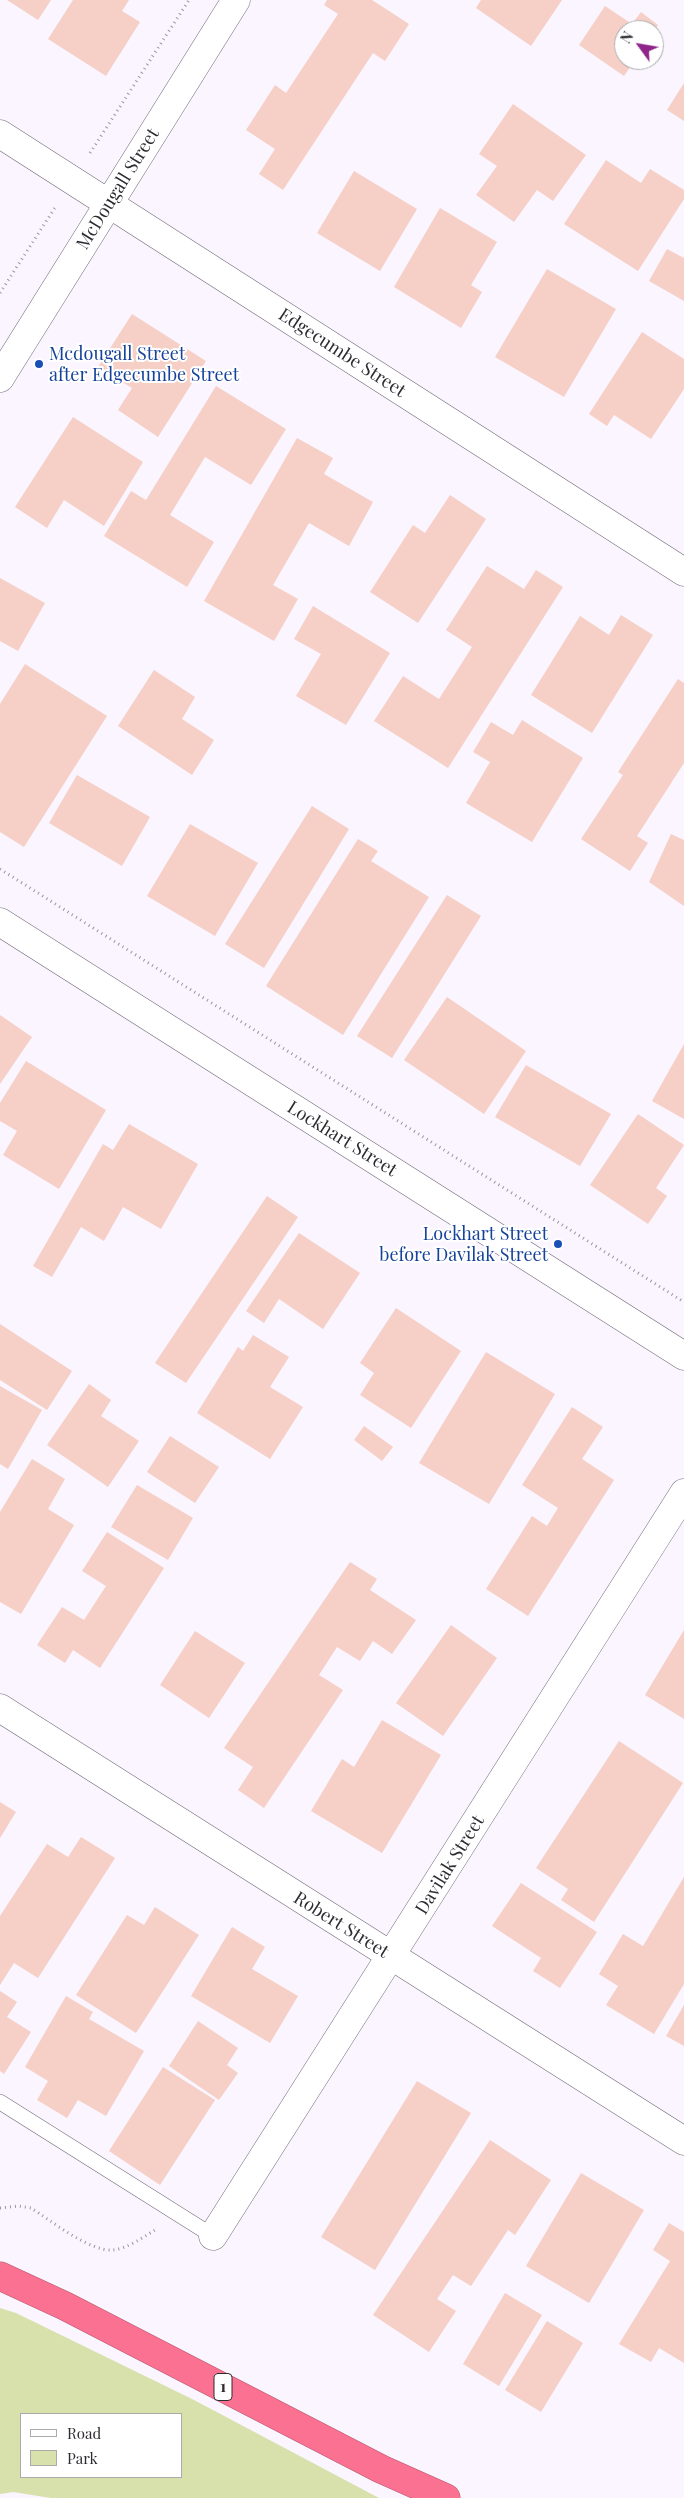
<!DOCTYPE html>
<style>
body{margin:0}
#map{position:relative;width:684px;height:2498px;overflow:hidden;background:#faf5fe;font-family:"Playfair Display",serif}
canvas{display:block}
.legend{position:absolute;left:20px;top:2413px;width:162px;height:65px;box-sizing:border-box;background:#fff;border:1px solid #abaaad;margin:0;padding:6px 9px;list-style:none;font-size:15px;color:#2e2b31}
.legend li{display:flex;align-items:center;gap:10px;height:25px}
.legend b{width:25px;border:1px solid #abaaad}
.north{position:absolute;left:614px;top:20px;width:50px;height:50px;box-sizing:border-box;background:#fff;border:1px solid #abaaad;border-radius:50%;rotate:302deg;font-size:14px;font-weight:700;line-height:20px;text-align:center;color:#2e2b31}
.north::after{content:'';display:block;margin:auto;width:18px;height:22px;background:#8f2589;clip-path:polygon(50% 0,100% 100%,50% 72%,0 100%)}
</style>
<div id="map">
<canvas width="684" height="2498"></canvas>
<ul class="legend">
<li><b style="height:6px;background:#fff"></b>Road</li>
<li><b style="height:14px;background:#d8e0ab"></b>Park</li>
</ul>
<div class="north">N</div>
</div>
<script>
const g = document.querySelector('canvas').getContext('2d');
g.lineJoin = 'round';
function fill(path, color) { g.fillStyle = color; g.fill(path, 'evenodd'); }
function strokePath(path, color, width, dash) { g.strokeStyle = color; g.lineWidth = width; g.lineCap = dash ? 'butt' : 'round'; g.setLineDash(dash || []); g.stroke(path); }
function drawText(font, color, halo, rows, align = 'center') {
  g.font = font + ' "Playfair Display",serif'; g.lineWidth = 4; g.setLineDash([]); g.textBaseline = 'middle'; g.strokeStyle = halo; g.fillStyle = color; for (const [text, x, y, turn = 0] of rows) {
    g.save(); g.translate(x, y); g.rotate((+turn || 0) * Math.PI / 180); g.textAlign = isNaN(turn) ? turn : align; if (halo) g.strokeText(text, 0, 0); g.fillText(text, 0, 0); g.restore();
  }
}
fill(new Path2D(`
 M0,2308L16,2313L194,2400L379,2498H51L13,2492L0,2494ZM21,2414H181V2477H21Z`), '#d8e0ab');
fill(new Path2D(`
 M7,0H51L38,20Z
 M73,0H129L122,11L140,22L106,76L48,39Z
 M327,0H372L409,24L385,61L373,53L283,190L259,174L275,149L246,130L275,85L286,93L338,14L324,5Z
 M481,0H562L531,46L476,8Z
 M605,6L632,24L641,12L658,25L655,30H624V60H635L624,76L579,45Z
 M684,83V121L667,110Z
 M513,104L586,155L553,201L537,190L514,222L476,195L497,166L479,154Z
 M606,160L641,183L650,169L684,190V199L638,271L564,224Z
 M354,171L417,209L380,271L317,233Z
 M440,208L497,242L471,285L482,292L461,328L394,287Z
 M667,249L684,258V301L649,281Z
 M547,269L616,309L564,397L495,357Z
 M132,314L206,361L158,437L118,410L132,388L98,367Z
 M642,332L684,359V389L651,439L614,415L607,426L589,414Z
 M216,386L286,429L251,485L205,457L170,515L214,542L187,587L104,536L131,491L146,500Z
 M73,417L143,462L104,526L64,500L47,528L15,507Z
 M297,438L333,458L324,474L373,502L349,546L309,523L273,585L298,599L274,641L204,601Z
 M450,495L486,519L418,623L370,592L413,525L425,533Z
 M487,566L524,589L536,570L563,587L448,768L374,721L403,676L439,699L472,647L446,630Z
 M0,578L45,603L18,651L0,641Z
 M313,606L390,653L346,725L296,696L321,654L294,639Z
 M621,615L653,635L592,733L531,695L580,616L609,635Z
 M25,664L107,716L24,847L0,832V704Z
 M154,670L195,697L182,719L214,740L192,775L118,726Z
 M678,679L684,683V763L637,836L648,843L630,871L581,839L623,775L618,772Z
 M522,720L583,758L532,842L466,803L490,762L473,752L491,722L513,735Z
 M77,775L150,817L122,866L49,823Z
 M312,806L349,829L264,968L225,944Z
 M190,824L258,863L215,936L147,896Z
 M671,834L684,840V906L649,882Z
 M358,839L378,851L371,861L429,897L343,1035L266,986Z
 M447,895L481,916L392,1058L357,1036Z
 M447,997L526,1051L484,1114L404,1060Z
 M0,1015L32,1037L0,1084Z
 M684,1044V1119L652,1101Z
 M26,1061L106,1110L59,1189L3,1155L17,1131L0,1121V1103Z
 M526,1065L611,1114L580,1166L495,1117Z
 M638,1114L684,1145L656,1188L667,1196L648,1224L590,1185Z
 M129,1124L198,1164L161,1229L123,1207L104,1241L81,1227L52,1277L33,1266L103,1144L113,1150Z
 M267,1196L298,1217L186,1383L155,1363Z
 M299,1233L360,1273L323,1329L279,1299L264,1323L246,1311Z
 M396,1308L461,1351L411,1428L360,1395L374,1373L360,1363Z
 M0,1324L72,1371L47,1410L0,1380Z
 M253,1335L289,1357L270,1387L303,1407L270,1459L197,1413L238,1347L243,1351Z
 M486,1352L555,1394L489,1504L419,1463Z
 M89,1384L111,1400L101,1416L139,1441L108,1487L47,1445Z
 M0,1386L42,1410L8,1469L0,1464Z
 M572,1407L603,1427L582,1459L614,1480L528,1616L486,1589L532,1516L547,1526L558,1508L522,1485Z
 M364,1426L393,1447L382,1461L354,1440Z
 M170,1436L219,1467L195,1503L147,1472Z
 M32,1459L65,1479L48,1509L74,1525L21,1614L0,1602V1512Z
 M137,1485L193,1518L168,1560L111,1527Z
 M107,1532L164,1568L100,1668L73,1650L65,1663L37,1645L62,1607L84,1620L106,1586L82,1571Z
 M350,1562L377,1579L370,1590L416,1620L392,1654L373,1641L360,1661L337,1647L319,1675L343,1690L264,1808L238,1790L253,1767L224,1748Z
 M451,1625L497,1658L443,1736L396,1703Z
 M684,1630V1719L645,1695Z
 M195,1631L245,1663L209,1718L160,1685Z
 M382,1720L441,1755L382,1853L311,1811L342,1759L354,1767Z
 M619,1741L683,1783L594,1922L561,1900L568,1889L536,1868Z
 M0,1802L16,1812L0,1838Z
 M81,1837L115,1858L38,1978L14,1963L0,1985V1916L47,1844L68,1857Z
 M684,1877V1984L654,2034L606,2005L618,1986L599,1974L623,1934L643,1946Z
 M521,1883L597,1932L560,1988L533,1971L541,1958L492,1926Z
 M155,1907L199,1935L136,2033L76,1995L127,1915L144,1925Z
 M232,1927L265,1947L252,1969L298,1996L270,2043L191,1996Z
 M0,1991L17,2002L7,2017L31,2032L4,2074L0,2071Z
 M66,1996L93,2012L89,2019L144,2051L106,2116L78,2100L67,2118L37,2100L48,2081L25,2067Z
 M684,2005V2046L666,2036Z
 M198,2021L238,2048L227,2065L238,2073L219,2100L169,2066Z
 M163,2067L215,2100L160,2185L109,2151Z
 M417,2081L471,2113L375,2270L321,2237Z
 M490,2140L551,2180L515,2235L508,2230L471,2286L453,2275L437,2299L456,2311L429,2352L373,2315Z
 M581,2173L644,2210L589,2303L526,2266Z
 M669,2223L684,2232V2363L659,2348L651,2362L619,2344L670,2261L653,2250Z
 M505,2293L542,2315L499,2386L463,2364Z
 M547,2321L583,2343L541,2412L505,2390Z`), '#f6cfc7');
const lane = new Path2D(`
 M0,2102L213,2236`);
const street = new Path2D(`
 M0,134L684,572
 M0,378L236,0
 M0,922L684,1356
 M0,1708L684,2141
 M213,2236L684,1493`);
const highway = new Path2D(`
 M0,2276L65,2306L381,2469L446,2498`);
strokePath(lane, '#766e7c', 16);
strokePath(street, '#766e7c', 29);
strokePath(highway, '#b3586f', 29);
strokePath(new Path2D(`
 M90,153L189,0
 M0,293L56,206
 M0,869L684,1302
 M0,2208L19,2206L31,2208C50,2220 90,2252 113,2250C128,2248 142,2238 155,2230`), '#9a969e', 3, [1, 4]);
strokePath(lane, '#fff', 15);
strokePath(street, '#fff', 28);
strokePath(highway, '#fa7191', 28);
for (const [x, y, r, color] of [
 [39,364,5,"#1a4fb4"],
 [558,1244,5,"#1a4fb4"]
]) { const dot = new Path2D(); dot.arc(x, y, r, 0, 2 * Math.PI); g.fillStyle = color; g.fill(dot); strokePath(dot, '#fff', 2); }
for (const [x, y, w] of [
 [223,2387,18]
]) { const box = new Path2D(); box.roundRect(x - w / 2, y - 13.5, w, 27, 4); g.fillStyle = '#fff'; g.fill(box); strokePath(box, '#2e2b31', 1); }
drawText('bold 16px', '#2e2b31', null, [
 ["1",223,2387]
]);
drawText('18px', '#2e2b31', '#fff', [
 ["McDougall Street",118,189,-58],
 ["Edgecumbe Street",342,353,33],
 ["Lockhart Street",342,1139,32],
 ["Davilak Street",450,1865,-58],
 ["Robert Street",341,1925,32]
]);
drawText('18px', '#164399', '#fff', [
 ["Mcdougall Street",49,354],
 ["after Edgecumbe Street",49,375],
 ["Lockhart Street",548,1234,"right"],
 ["before Davilak Street",548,1255,"right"]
], 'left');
</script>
